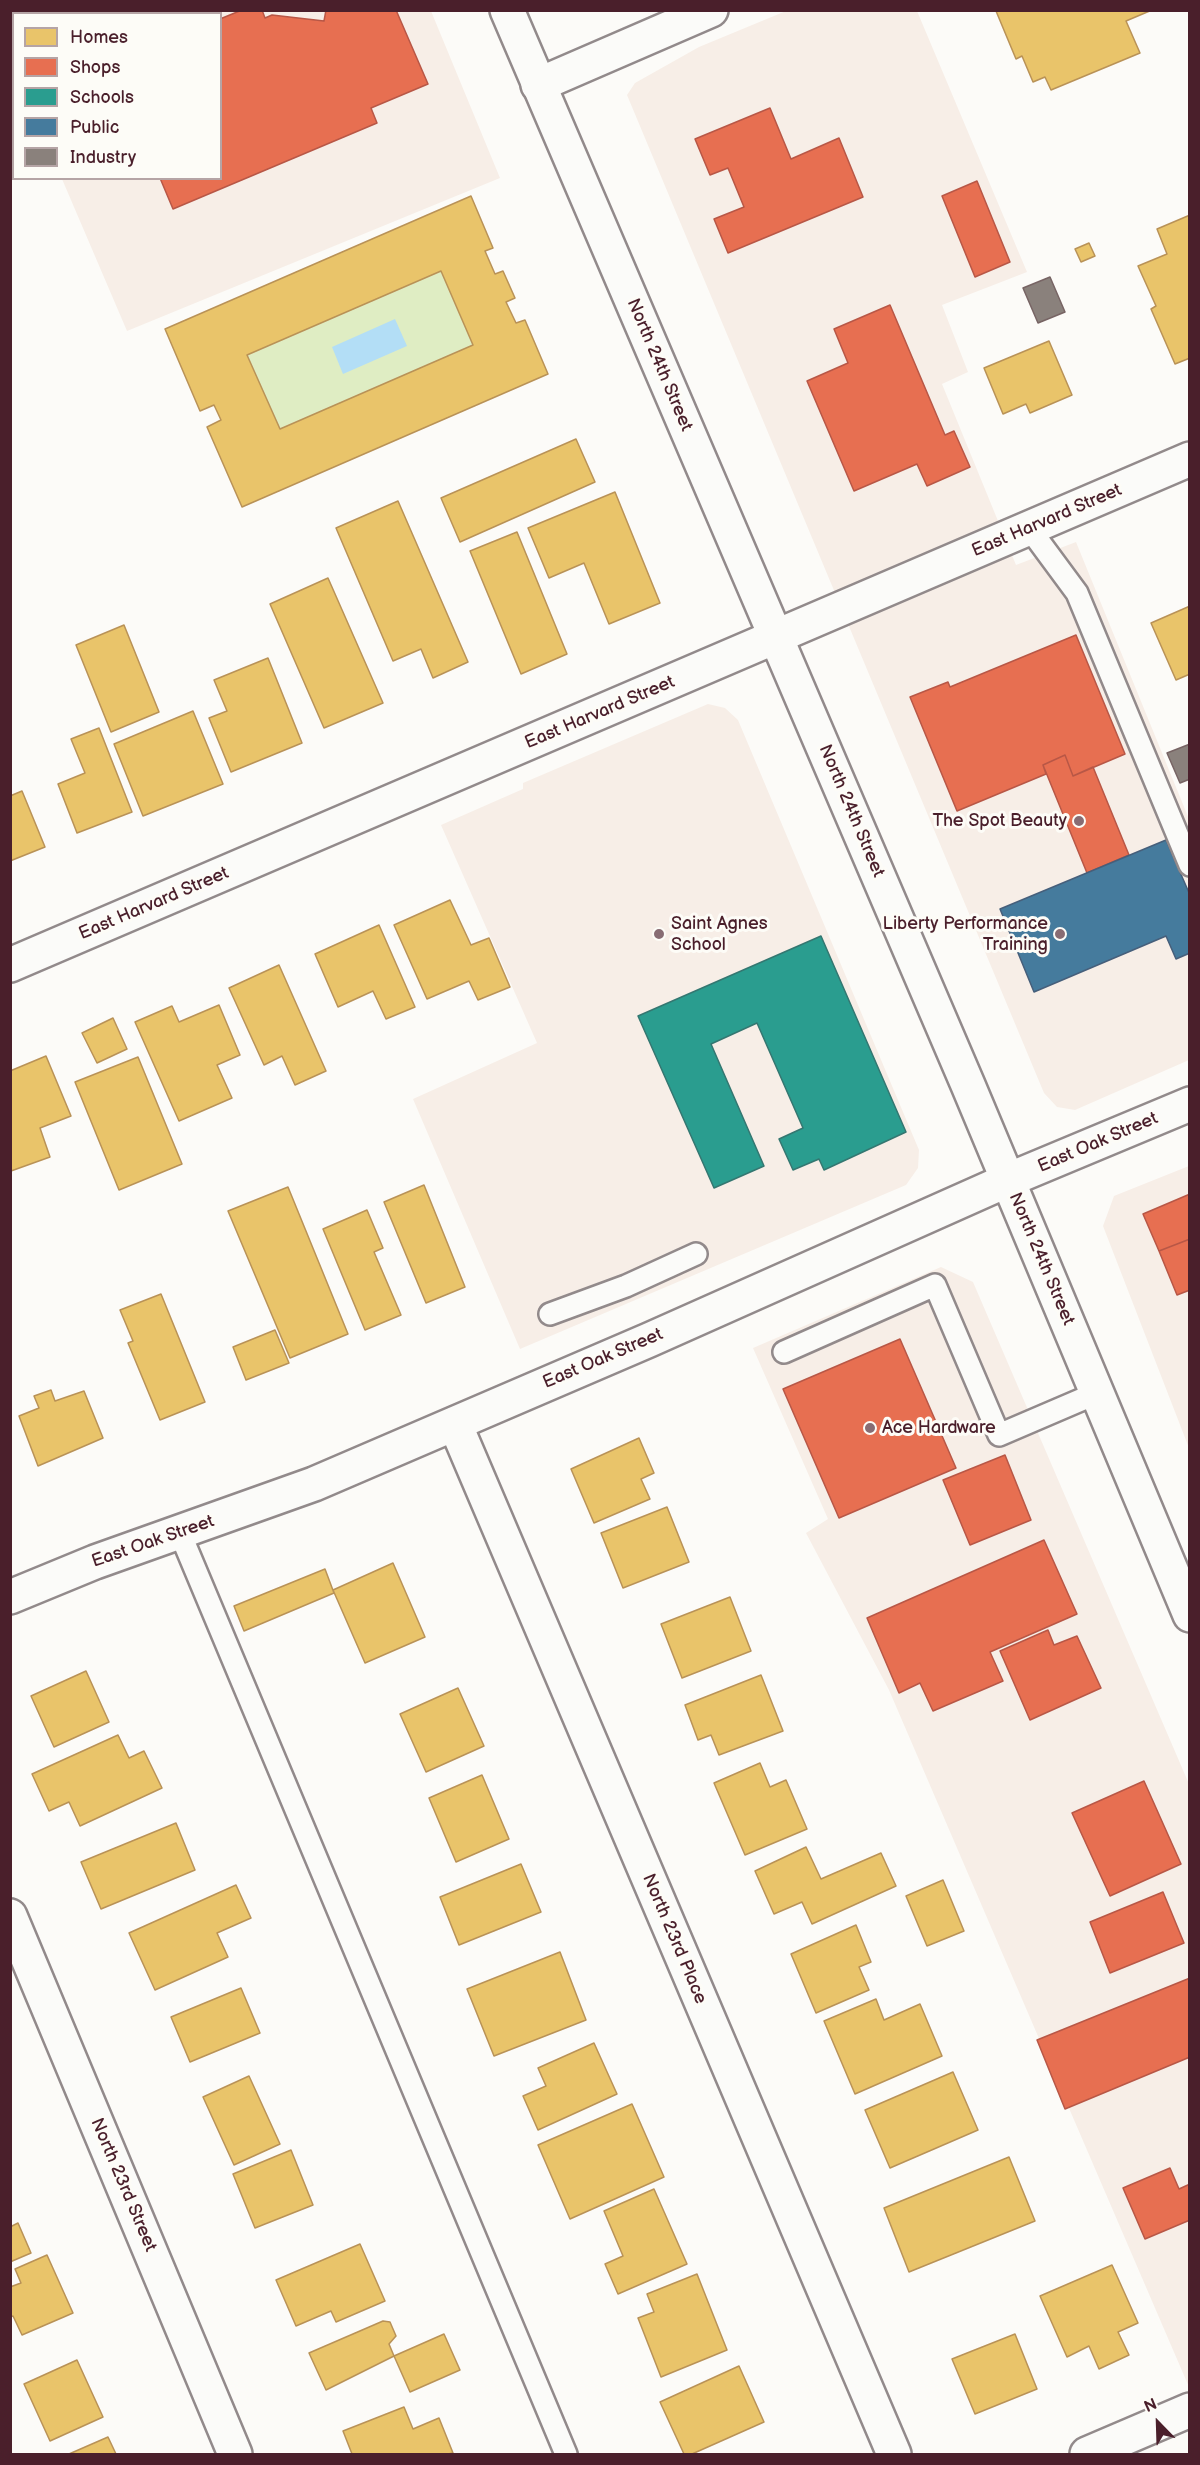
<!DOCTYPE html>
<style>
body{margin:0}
#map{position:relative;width:1200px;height:2465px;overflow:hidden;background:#fcfbf8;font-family:"Balsamiq Sans",sans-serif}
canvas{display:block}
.frame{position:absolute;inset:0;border:12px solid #4a1f2b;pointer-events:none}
.legend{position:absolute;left:12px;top:12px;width:210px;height:168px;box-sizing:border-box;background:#fdfcf7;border:2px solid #b5a4a5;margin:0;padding:8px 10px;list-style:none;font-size:18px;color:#4a1f2b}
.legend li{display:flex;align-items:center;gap:12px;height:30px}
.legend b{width:30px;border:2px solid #b5a4a5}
.north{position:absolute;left:1128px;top:2393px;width:60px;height:60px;-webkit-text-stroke:4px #fdfcf7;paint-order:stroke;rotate:337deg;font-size:16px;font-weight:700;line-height:24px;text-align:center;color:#4a1f2b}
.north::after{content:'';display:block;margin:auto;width:21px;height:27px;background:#4a1f2b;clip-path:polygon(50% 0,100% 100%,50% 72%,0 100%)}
</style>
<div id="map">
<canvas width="1200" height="2465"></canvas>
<div class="frame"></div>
<ul class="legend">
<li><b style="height:16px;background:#e9c46a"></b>Homes</li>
<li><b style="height:16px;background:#e76f51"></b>Shops</li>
<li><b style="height:16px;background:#2a9d8f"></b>Schools</li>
<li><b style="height:16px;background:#457b9d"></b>Public</li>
<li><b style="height:16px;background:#8a817c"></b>Industry</li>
</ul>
<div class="north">N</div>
</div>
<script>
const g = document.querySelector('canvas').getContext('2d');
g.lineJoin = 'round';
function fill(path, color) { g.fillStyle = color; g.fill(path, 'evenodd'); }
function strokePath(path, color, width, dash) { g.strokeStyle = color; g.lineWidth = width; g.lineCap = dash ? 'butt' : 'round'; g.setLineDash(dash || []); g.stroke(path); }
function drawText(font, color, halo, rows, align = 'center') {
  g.font = font + ' "Balsamiq Sans",sans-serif'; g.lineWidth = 6; g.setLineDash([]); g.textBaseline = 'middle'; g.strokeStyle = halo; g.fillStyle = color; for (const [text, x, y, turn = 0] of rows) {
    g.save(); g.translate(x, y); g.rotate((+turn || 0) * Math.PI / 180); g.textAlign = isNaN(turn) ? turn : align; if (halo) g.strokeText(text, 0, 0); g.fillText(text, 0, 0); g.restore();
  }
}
fill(new Path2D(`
 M10,11H431L500,178L127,331L62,179L220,178V14H14L13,66L11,59Z
 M786,11H917L1027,272L942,305L968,372L942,384L1016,565L1076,542L1189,819V1060L1075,1110L1057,1107L1044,1093L627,95L635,83L699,47Z
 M708,704L725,708L738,720L919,1150L918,1168L906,1185L520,1349L413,1099L537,1043L441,825L523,789V783Z
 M1189,1166V1448L1103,1226L1114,1196Z
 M941,1267L973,1282L1189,1784V2387L889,1690L806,1533L828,1519L753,1348Z`), '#f7eee7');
fill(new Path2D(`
 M441,271L473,345L280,429L247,355Z`), '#dfedc3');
fill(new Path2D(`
 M395,319L407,346L343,374L332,347Z`), '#b3def6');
const homes = new Path2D(`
 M998,10H1152L1126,21L1140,53L1051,90L1045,77L1033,82L1022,56L1016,59L996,11Z
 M471,196L493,248L485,251L495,274L503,271L515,298L506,302L516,323L525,320L548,374L242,507L207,427L221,420L214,405L200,411L165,329ZM441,271L473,345L280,429L247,355Z
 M1190,215V358L1175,364L1151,309L1156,306L1138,266L1167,254L1157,229Z
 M1089,243L1095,256L1081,262L1075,249Z
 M1049,341L1072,395L1030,413L1026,404L1003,414L984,368Z
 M576,439L595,482L460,542L441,498Z
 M615,492L660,603L609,624L584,563L549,578L528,528Z
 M398,501L468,662L433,678L421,649L393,661L336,528Z
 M517,532L567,654L521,674L470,551Z
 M328,578L383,703L324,728L270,604Z
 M1190,606V674L1176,680L1151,623Z
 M124,625L159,712L111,732L76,645Z
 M268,658L302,743L231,772L209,718L227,711L214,680Z
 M193,711L223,784L143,816L114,744Z
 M99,728L132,812L77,833L58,784L85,773L71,739Z
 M22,791L45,847L10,861V796Z
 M450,900L471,945L489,938L510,987L478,1000L469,981L427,999L394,925Z
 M379,925L415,1007L386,1019L373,991L338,1007L315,954Z
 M279,965L326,1071L295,1085L282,1056L264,1065L229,988Z
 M219,1005L240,1055L217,1065L232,1098L179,1121L135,1022L172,1006L179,1022Z
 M113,1018L127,1049L97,1063L82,1033Z
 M46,1056L71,1116L40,1128L50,1157L11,1171L10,1071Z
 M138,1057L182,1164L119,1190L75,1082Z
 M424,1185L465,1287L426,1303L384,1202Z
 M288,1187L348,1334L290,1358L228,1211Z
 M367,1210L383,1248L374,1252L401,1315L365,1330L323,1229Z
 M161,1294L205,1402L160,1420L128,1343L133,1341L120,1310Z
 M275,1330L289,1363L246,1380L233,1347Z
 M51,1390L55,1401L84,1391L103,1438L38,1466L19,1416L39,1408L34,1396Z
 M639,1438L654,1473L641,1479L650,1499L594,1523L571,1469Z
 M667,1507L689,1562L623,1588L601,1533Z
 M393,1563L425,1637L365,1663L333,1590Z
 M325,1569L334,1593L244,1631L234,1606Z
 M730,1597L751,1651L682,1678L661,1624Z
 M86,1671L109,1722L54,1747L31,1696Z
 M761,1675L783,1731L719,1755L711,1735L698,1740L685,1705Z
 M458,1688L484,1746L426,1772L400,1714Z
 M118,1735L129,1758L144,1751L162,1788L80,1826L69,1802L49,1811L32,1774Z
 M760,1763L770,1787L786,1780L807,1829L745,1855L714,1783Z
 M482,1775L509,1839L456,1862L429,1798Z
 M176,1823L195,1870L101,1909L81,1862Z
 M806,1847L821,1879L881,1853L896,1886L812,1924L802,1902L774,1914L755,1871Z
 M521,1864L541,1912L459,1945L440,1897Z
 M943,1880L964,1931L927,1946L906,1896Z
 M236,1885L251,1918L217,1933L228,1957L155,1990L129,1933Z
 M856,1925L871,1962L859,1967L869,1990L816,2013L791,1954Z
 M560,1952L586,2020L494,2056L467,1989Z
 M241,1988L260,2033L190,2062L171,2017Z
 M876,1999L884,2020L920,2004L942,2056L855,2094L824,2021Z
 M594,2043L617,2094L538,2130L523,2096L546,2086L538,2068Z
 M953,2072L978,2130L890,2168L865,2110Z
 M249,2076L280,2144L234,2165L203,2097Z
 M632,2104L664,2177L570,2219L538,2145Z
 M291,2150L313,2205L255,2228L233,2174Z
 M1009,2157L1035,2221L909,2272L884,2208Z
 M654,2189L687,2264L618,2294L605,2264L623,2256L604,2211Z
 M18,2223L31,2253L10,2262V2227Z
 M360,2244L385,2301L336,2322L331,2311L296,2326L276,2280Z
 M47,2255L73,2313L22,2335L13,2316L10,2317V2287L21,2283L15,2269Z
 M1112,2265L1138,2323L1118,2332L1129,2355L1099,2369L1089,2346L1067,2357L1040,2296Z
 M697,2274L727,2350L661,2377L638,2318L654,2312L647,2294Z
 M383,2321L390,2322L396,2336L389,2344L394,2356L326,2390L309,2353Z
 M444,2334L460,2370L410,2392L394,2356Z
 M1015,2334L1037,2389L975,2414L952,2359Z
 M77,2360L103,2417L50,2441L24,2384Z
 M739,2366L764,2422L692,2454H684L660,2402Z
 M404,2407L413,2429L439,2418L453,2453L448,2454H352L343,2431Z
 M108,2437L116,2454H69Z`);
fill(homes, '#e9c46a');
strokePath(homes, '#b99257', 1.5);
const shops = new Path2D(`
 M242,10H262L265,18L272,15L324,21L326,10H396L428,84L371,108L377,123L173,209L160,178H220V19Z
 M770,108L791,159L839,138L863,197L728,253L714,219L744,207L728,168L710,175L695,139Z
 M977,181L1010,262L975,277L942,196Z
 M890,305L945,435L954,431L970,467L927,486L917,464L854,491L807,381L848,363L834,329Z
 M1076,635L1125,754L1073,776L1065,755L1043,765L1046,774L957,811L910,697L948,682L950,687Z
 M1065,755L1073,776L1093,767L1129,855L1087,873L1043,765Z
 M1190,1194V1239L1159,1251L1143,1214Z
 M1190,1239V1290L1177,1295L1159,1251Z
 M900,1339L956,1468L839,1518L783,1389Z
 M1005,1455L1031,1520L970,1545L943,1480Z
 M1044,1540L1077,1614L990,1652L1003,1681L933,1711L920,1683L899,1693L867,1618Z
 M1048,1630L1054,1645L1077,1636L1101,1688L1030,1720L1000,1651Z
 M1144,1781L1181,1864L1110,1896L1072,1813Z
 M1163,1892L1184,1943L1110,1973L1090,1922Z
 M1190,1978V2057L1065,2109L1037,2040Z
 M1170,2168L1179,2189L1190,2184V2220L1145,2239L1123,2188Z`);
fill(shops, '#e76f51');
strokePath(shops, '#b85746', 1.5);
const schools = new Path2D(`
 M821,936L906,1132L824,1170L819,1159L793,1170L779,1139L803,1128L757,1023L711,1044L764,1166L714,1188L638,1016Z`);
fill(schools, '#2a9d8f');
strokePath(schools, '#347771', 1.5);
const public = new Path2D(`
 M1166,840L1190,895V953L1176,959L1166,936L1034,992L1000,909Z`);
fill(public, '#457b9d');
strokePath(public, '#465f7b', 1.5);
const industry = new Path2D(`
 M1050,277L1065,312L1038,323L1023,288Z
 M1190,744V779L1180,783L1167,753Z`);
fill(industry, '#8a817c');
strokePath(industry, '#776464', 1.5);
const lane = new Path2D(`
 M1029,528L1077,593L1190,865
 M550,1314L626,1286L696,1254
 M784,1352L935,1285L999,1435L1097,1393
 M180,1533L566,2454`);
const street = new Path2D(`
 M538,85L711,10
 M10,965L1190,459
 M455,1424L894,2454
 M10,1916L235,2454
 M1087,2454L1190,2410`);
const secondary = new Path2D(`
 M507,10L968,1085L1190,1615
 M10,1597L95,1562L314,1484L649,1340L1008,1180L1190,1104`);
strokePath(lane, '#928a8b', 26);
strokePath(street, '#928a8b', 38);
strokePath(secondary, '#928a8b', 38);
strokePath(lane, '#fbfbf9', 21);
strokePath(street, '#fbfbf9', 33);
strokePath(secondary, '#fbfbf9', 33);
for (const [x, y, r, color] of [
 [1079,821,6,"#886c73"],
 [659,934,6,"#886c73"],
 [1060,934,6,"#886c73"],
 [870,1428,6,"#886c73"]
]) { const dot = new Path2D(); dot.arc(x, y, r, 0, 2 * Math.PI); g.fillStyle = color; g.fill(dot); strokePath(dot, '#fdfcf7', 2); }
drawText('18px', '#4a1f2b', '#fdfcf7', [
 ["North 24th Street",659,365,67],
 ["East Harvard Street",1047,521,-23],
 ["East Harvard Street",600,713,-23],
 ["North 24th Street",851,811,67],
 ["East Harvard Street",154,904,-23],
 ["East Oak Street",1098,1143,-23],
 ["North 24th Street",1041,1259,67],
 ["East Oak Street",603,1359,-23],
 ["East Oak Street",153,1542,-19],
 ["North 23rd Place",674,1939,67],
 ["North 23rd Street",123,2185,67]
]);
drawText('18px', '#4a1f2b', '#fdfcf7', [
 ["The Spot Beauty",1067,821],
 ["Saint Agnes",671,924,"left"],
 ["School",671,945,"left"],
 ["Liberty Performance",1048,924],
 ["Training",1048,945],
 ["Ace Hardware",882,1428,"left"]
], 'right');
</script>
